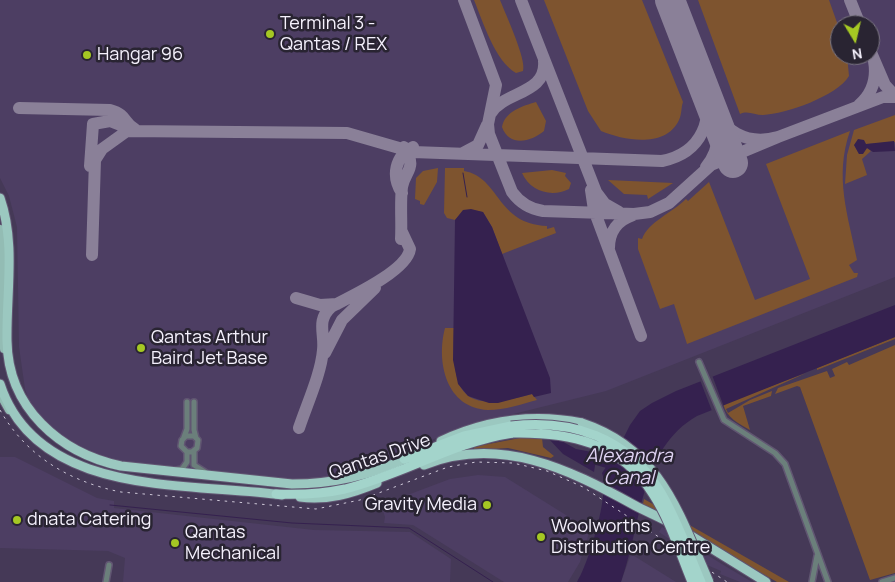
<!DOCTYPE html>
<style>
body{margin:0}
#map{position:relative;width:895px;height:582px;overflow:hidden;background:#453957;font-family:Manrope,sans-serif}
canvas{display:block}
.north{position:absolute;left:830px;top:15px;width:50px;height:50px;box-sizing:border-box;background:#292432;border:1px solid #7b7683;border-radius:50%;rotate:171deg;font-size:14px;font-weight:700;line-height:20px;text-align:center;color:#f5f1fd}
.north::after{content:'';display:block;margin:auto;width:18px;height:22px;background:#a5c823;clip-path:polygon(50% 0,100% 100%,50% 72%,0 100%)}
</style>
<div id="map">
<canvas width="895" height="582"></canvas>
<div class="north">N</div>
</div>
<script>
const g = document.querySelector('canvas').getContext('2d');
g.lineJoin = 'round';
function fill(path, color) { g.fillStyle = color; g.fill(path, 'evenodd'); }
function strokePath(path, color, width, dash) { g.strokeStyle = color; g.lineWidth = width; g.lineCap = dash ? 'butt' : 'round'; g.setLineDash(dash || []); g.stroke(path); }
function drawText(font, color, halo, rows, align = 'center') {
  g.font = font + ' Manrope,sans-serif'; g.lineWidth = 5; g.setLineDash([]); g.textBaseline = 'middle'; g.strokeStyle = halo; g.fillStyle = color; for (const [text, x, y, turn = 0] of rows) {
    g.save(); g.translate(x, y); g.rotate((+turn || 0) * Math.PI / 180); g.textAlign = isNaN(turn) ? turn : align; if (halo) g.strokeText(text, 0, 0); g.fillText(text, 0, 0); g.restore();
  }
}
fill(new Path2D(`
 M0,0H895V277L606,391L469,425L429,441L415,439L402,456L348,476L294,481L112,460L85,451L53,432L31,406L25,389L19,347L17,227L9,196L0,178ZM840,25H870V55H840Z
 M0,457H15L97,498L114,501V508L314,530L410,532L451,559L450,582H123L125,558L108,551L0,548Z
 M478,475L505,477L590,530L580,562L568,582H504L413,525L384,523L385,517L381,505L450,479Z
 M662,527L725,566L752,582H740L720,574L721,571L707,565L659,532Z
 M631,554L676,582H621Z`), '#4d3e63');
fill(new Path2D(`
 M474,0H500C505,13 527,60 523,71L516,73C495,61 483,22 474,0Z
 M544,0H642L683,102C681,107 682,114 679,120C666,148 625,141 601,131L588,111Z
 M698,0H829L840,31V55H847L849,76C837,96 786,114 763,115C754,115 748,110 740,114Z
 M536,102L546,121L544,131C531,142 509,147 502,127C505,111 523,106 536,102Z
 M895,115V142L854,145L859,154L867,148L871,151L862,159L867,175L845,184L847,155L854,130Z
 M850,131C834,177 848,215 857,260L849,265L854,273H858L857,277L687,344L674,304L660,309L638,249V238L642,239C648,222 672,213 686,199L688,201L709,182L755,300L810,279L766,164Z
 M438,168L437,182L424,205L420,204V201L415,199L416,178L423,171Z
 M445,168H464V171C500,177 496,224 547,226V229L554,227L556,233L502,254L492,227L483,212L464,210L455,220L447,218L444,213Z
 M552,170L566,173L565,176L571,183L569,189C551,198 530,191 522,173Z
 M608,180L673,183L648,199L647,195L624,194Z
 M445,328H454C452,395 461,414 532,394L537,400C522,404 505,410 488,410C446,408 436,362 445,328Z
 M895,337V339L817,370V368Z
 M895,345V573L870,580L800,387L797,386L775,394L778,388L827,371L830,378L835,376L832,369L847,362L849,365Z
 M806,373L726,409L728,413L750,400L772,391L771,396L743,406L750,430C738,423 727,418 723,404Z
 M520,438H542L543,447L554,456L551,458L508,448L475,450L473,447Z
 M644,499L789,582H777L643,504Z`), '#7e542f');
fill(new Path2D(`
 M858,139L864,140L866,144L894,141L895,151L873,152L867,148L863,154H859L854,145Z
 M471,209L483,212L492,227L550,378L551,393L534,397L532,394L498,403H489L468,396L458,384L453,360L455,220L463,210Z
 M895,305V337L697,416C639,449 642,525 621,582H577C589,563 610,493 602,473L606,467V457L621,443L630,425L640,411L652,403L676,391Z
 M548,438L558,439L576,449L597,453L594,472L563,454Z`), '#35214f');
fill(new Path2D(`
 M712,375L724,407L712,411L700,380Z`), '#453957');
strokePath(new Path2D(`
 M463,173L467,197
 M110,505L292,523L409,528L493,582`), '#35214f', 1);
strokePath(new Path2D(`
 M591,461L609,466`), '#35214f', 5);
strokePath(new Path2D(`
 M464,0L496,85L488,124L489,134L512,192C520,203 530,209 543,211L634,214L650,212L669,203L711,165L778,137
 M521,0L596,192L605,204L619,212
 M850,0L860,25
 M870,50L885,85L895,96
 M710,102C722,131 747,146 778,137L883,97H895
 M859,105C873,93 877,78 874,61
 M19,108L110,110C128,115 123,123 135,129
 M491,113C505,91 547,94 544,61
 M463,153L478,145L487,125
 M90,166L93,124L110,121L133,130
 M706,167C718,152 721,134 714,116
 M591,190L594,210L641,336
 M402,193C391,176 395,156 413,147
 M401,239C402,222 400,204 402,187C405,170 418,169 404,147
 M609,248C609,232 618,220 633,215
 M92,255L95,160L102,149L127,131L347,133L413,152L662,161C702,153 716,118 702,82
 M296,298L320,305L337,304
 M325,353L342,320L375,288
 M299,428C307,404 321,374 323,350C325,333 316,321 331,307C350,297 407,271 410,249L402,232`), '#8a8098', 12);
strokePath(new Path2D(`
 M670,0L733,163`), '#8a8098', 30);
const minor = new Path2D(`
 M699,362L724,420L775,453L785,464L828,582
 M194,402V430L196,438
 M184,437L187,429V402
 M194,451V465L205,472
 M177,470L182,469L187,462V452L181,446L182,440L186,436H194L198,440L197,448L192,452H187
 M106,582L109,565
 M812,582L817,556
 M882,582L895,578`);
const primary = new Path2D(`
 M0,229L3,255L4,349
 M0,394L9,410`);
const trunk = new Path2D(`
 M0,198C16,244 6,293 7,341C8,408 60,453 121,466L292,484C333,484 372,475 409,457
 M0,384C37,498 188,482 282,495
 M441,441C486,420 533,413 582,423
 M424,465C499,435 569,469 634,505C647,512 660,517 672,524
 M300,497C327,501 353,493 377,483
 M685,532L766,582`);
const motorway = new Path2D(`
 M404,459L464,436L511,426
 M276,494C300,495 322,494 345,489C402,475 453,442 513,433`);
strokePath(minor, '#615672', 8);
strokePath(primary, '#615672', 10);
strokePath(trunk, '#615672', 11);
strokePath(motorway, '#615672', 11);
strokePath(minor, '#6b7f7b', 5);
strokePath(primary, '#93bcb4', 8);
strokePath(trunk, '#9bc8c0', 9);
strokePath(motorway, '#a3d4cb', 9);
strokePath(new Path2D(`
 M0,410C26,456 70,482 121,492L316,509L360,500L448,467L476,462L513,463L547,471L583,487L727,582`), '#cec8d8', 1, [2.5, 5]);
const trunkBridge = new Path2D(`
 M582,423C661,449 679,514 709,582`);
const motorwayBridge = new Path2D(`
 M511,426C572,419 627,437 660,491C677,519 688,552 701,582
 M513,433C569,432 620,442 653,494C670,520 680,553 692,582`);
strokePath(trunkBridge, '#615672', 11, []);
strokePath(motorwayBridge, '#615672', 11, []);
strokePath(trunkBridge, '#9bc8c0', 9);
strokePath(motorwayBridge, '#a3d4cb', 9);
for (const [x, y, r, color] of [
 [270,34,5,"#a5c823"],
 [87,55,5,"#a5c823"],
 [141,348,5,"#a5c823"],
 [487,505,5,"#a5c823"],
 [17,520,5,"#a5c823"],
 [541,537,5,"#a5c823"],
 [175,543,5,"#a5c823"]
]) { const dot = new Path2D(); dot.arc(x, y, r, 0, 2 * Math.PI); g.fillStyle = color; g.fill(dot); strokePath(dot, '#292432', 2); }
drawText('18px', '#f5f1fd', '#292432', [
 ["Terminal 3 -",280,24],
 ["Qantas / REX",280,45],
 ["Hangar 96",97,55],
 ["Qantas Arthur",151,338],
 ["Baird Jet Base",151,359],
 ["Gravity Media",477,505,"right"],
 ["dnata Catering",27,520],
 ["Woolworths",551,527],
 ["Distribution Centre",551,548],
 ["Qantas",185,533],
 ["Mechanical",185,554]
], 'left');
drawText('18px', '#f5f1fd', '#292432', [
 ["Qantas Drive",380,457,-19]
]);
drawText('italic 19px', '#dfd3f3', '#292432', [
 ["Alexandra",629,457],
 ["Canal",629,479]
]);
</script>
